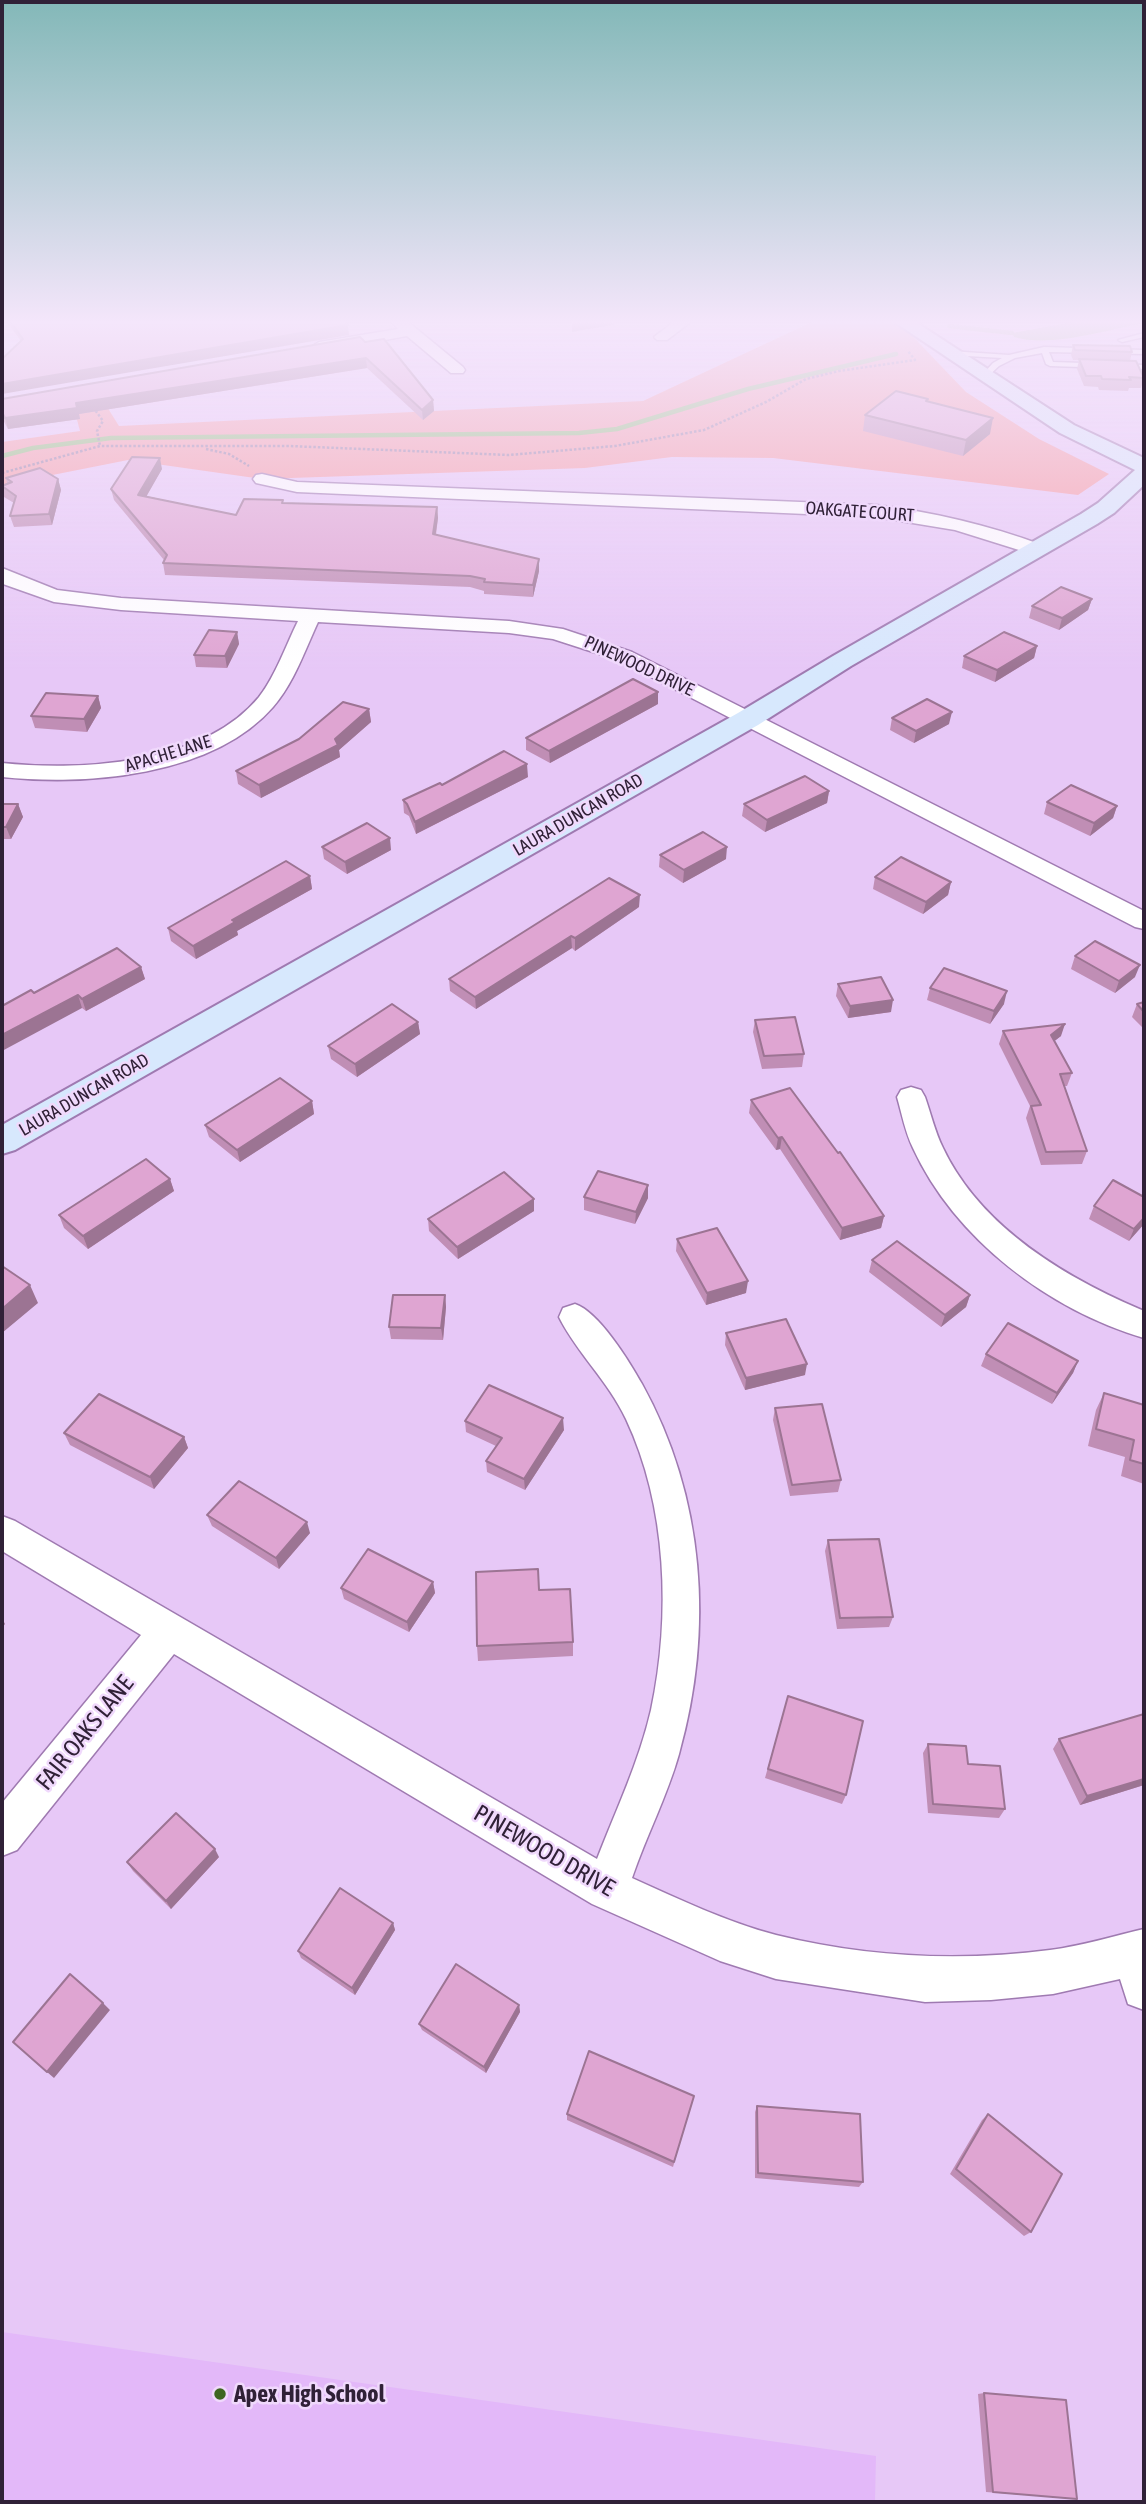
<!DOCTYPE html>
<style>
body{margin:0}
#map{position:relative;width:1146px;height:2504px;overflow:hidden;background:#e7c8f7;font-family:"Asap Condensed",sans-serif}
canvas{display:block}
.frame{position:absolute;inset:0;border:4px solid #302137;pointer-events:none}
</style>
<div id="map">
<canvas width="1146" height="2504"></canvas>
<div class="frame"></div>
</div>
<script>
const g = document.querySelector('canvas').getContext('2d');
g.lineJoin = 'round';
function fill(path, color) { g.fillStyle = color; g.fill(path, 'evenodd'); }
function strokePath(path, color, width, dash) { g.strokeStyle = color; g.lineWidth = width; g.lineCap = dash ? 'butt' : 'round'; g.setLineDash(dash || []); g.stroke(path); }
function drawText(font, color, halo, rows, align = 'center') {
  g.font = font + ' "Asap Condensed",sans-serif'; g.lineWidth = 5; g.setLineDash([]); g.textBaseline = 'middle'; g.strokeStyle = halo; g.fillStyle = color; for (const [text, x, y, turn = 0] of rows) {
    g.save(); g.translate(x, y); g.rotate((+turn || 0) * Math.PI / 180); g.textAlign = isNaN(turn) ? turn : align; if (halo) g.strokeText(text, 0, 0); g.fillText(text, 0, 0); g.restore();
  }
}
fill(new Path2D(`
 M2,2332L876,2456L875,2502H2Z`), '#e3b8f9');
fill(new Path2D(`
 M814,321H898L966,392L1039,439L1109,474L1078,495L773,458L672,457L585,468L262,479L128,460L2,485V442L80,431L69,390L94,386L119,426L643,401Z`), '#f699a1');
fill(new Path2D(`
 M1079,321H1144V323C1106,330 1051,348 1014,337L1012,333Z`), '#8dbd70');
strokePath(new Path2D(`
 M949,326L1012,333
 M2,456L33,448L111,438L579,433L617,429L748,389L896,354`), '#8dbd70', 4.5);
const lane = new Path2D(`
 M1144,333V337L1122,342L1118,340Z
 M1044,347L1144,350V354L1049,352L1053,362L1144,365V369L1050,366L1046,364L1042,353L1015,358L999,366L985,379L982,375L993,363L1002,358L950,355L946,353L950,351L1009,355Z`);
const street = new Path2D(`
 M391,321H407L463,367L465,370L463,373H451L407,336L319,352L311,347L319,342L398,329Z
 M675,321H692L667,340H657L654,337Z
 M262,474L297,482L876,505C933,512 988,525 1042,545L1045,549L1035,555L955,530L876,517L297,492L256,483L253,479L256,475Z
 M2,568L57,590L121,598L509,621L563,629L632,652L1144,911V929L1135,927L618,660L553,639L509,633L318,622C305,650 294,683 273,707C213,776 87,786 2,777V763C82,771 203,765 259,697C276,675 286,645 298,621L121,610L54,602L3,584Z
 M911,1087L921,1090L925,1097C931,1114 935,1132 943,1148C981,1228 1066,1278 1144,1311V1338C1049,1310 955,1239 913,1148C905,1132 902,1114 897,1097L901,1090Z
 M575,1304C599,1312 629,1361 642,1384C705,1498 714,1630 679,1754C667,1797 646,1836 632,1878C679,1899 726,1922 776,1935C865,1957 959,1962 1050,1950C1082,1946 1113,1936 1144,1929V2010L1128,2004L1120,1979L1053,1994L991,2000L925,2002L776,1979L720,1961L592,1904L174,1654L17,1850L2,1856V1803L141,1635L2,1551V1516L15,1521L597,1859C616,1810 639,1762 651,1710C671,1616 667,1506 626,1419C608,1381 577,1353 559,1317L563,1308Z`);
const secondary = new Path2D(`
 M893,321H914L1074,425L1144,458V485L1114,513L1097,524L851,666L758,725L15,1150L2,1154V1125L738,713L833,656L1081,514L1098,503L1135,470L1060,433Z`);
strokePath(lane, '#9f7ab1', 3);
strokePath(street, '#9f7ab1', 3);
strokePath(secondary, '#9f7ab1', 4);
strokePath(new Path2D(`
 M93,407L103,421L97,431L100,446
 M206,449L229,454L249,466
 M2,473L100,446H289L509,455L615,446L704,430L766,402L806,379L839,371L915,360L908,351`), '#937b9f', 2.5, [2.5, 2]);
fill(lane, '#fff');
fill(street, '#fff');
fill(secondary, '#d7e8fd');
fill(new Path2D(`
 M6,321H344L349,335L21,341Z
 M365,342L433,400L434,411L423,420L367,368L79,414L80,419L8,429L2,418V399Z
 M1073,345L1132,352L1130,361L1144,378L1141,388H1129L1128,391L1099,390L1098,387L1084,386L1077,369L1079,360H1073L1071,355Z
 M928,402L990,434L963,456L863,431L865,415Z
 M162,469L146,496L236,515L284,503L437,507L438,518L436,535L539,559V571L533,597L484,594V591L470,587L165,575L163,563L164,560L114,500L111,489Z
 M6,478L58,479L61,490L52,525L14,527L10,516L14,503L4,497L2,488V485L7,483Z
 M1092,599L1088,610L1059,630L1029,618L1032,606Z
 M237,632L239,644L227,668L196,667L194,655Z
 M1037,646L1034,658L995,682L962,668L964,656Z
 M98,696L101,708L87,732L35,728L31,716Z
 M658,704L550,763L526,750V738Z
 M369,709L371,722L339,750L340,757L261,798L238,784L236,771Z
 M892,718L949,724L914,743L890,730Z
 M528,777L416,834L409,816L404,813L403,800L442,785Z
 M829,791L827,803L765,832L742,816L744,804Z
 M1047,802L1117,806L1113,818L1090,836L1044,814Z
 M2,804H18L23,817L11,839H2Z
 M322,847L391,850L347,874L324,859Z
 M660,855L726,859L683,883L659,867Z
 M310,876L312,889L237,931L238,935L196,959L171,941L168,928Z
 M875,877L951,882L948,895L923,914L873,889Z
 M639,907L575,951L572,948L476,1009L450,991L449,979Z
 M1075,956L1135,977L1115,993L1071,969Z
 M141,967L145,979L86,1011L82,1008L34,993Z
 M838,984L891,1012L848,1018L836,996Z
 M930,988L1004,1004L990,1024L927,1000Z
 M1144,1002V1029L1132,1017L1137,1004Z
 M755,1020L804,1054L802,1067L762,1069L753,1032Z
 M418,1022L420,1034L357,1077L331,1059L328,1046Z
 M1003,1031L1061,1036L1054,1041L1072,1073L1067,1086H1064L1087,1151L1082,1164L1041,1165L1026,1118L1030,1106L999,1044Z
 M751,1100L884,1216L881,1228L840,1240L780,1149L776,1150L749,1113Z
 M312,1101L314,1114L240,1162L209,1137L205,1125Z
 M170,1179L174,1191L88,1249L64,1228L59,1215Z
 M648,1185V1198L635,1224L584,1210V1197Z
 M1144,1197V1224L1129,1241L1089,1219L1094,1206Z
 M534,1199V1211L458,1259L429,1231L428,1219Z
 M677,1239L746,1293L706,1305L676,1251Z
 M872,1260L970,1295L966,1307L941,1327L869,1272Z
 M445,1295L446,1307L443,1340L391,1339L389,1327Z
 M726,1333L805,1375L745,1390L725,1345Z
 M986,1354L1078,1361L1073,1373L1052,1404L981,1366Z
 M1104,1393L1144,1405V1484L1121,1476L1125,1457L1088,1446L1096,1410Z
 M775,1408L841,1480L838,1492L790,1496L773,1420Z
 M465,1421L564,1430L525,1490L487,1472L486,1461L496,1446L466,1432Z
 M64,1433L184,1437L188,1448L154,1489L70,1445Z
 M207,1515L310,1533L279,1569L212,1526Z
 M828,1540L893,1617L889,1627L837,1629L825,1551Z
 M433,1582L435,1593L409,1632L344,1599L341,1588Z
 M539,1590L573,1642V1656L478,1661L477,1646Z
 M788,1696L846,1795L842,1804L765,1778Z
 M1059,1739L1144,1785L1080,1805L1053,1749Z
 M928,1744L968,1764L1005,1809L999,1818L928,1813L923,1753Z
 M219,1857L171,1909L133,1871L127,1862Z
 M393,1923L395,1930L355,1995L301,1958L298,1951Z
 M519,2005L520,2012L486,2073L422,2030L419,2024Z
 M694,2096L673,2167L567,2120V2114Z
 M757,2106L863,2182L859,2187L755,2178V2112Z
 M988,2114L1031,2232L1024,2236L950,2174L982,2120Z
 M984,2393L1077,2499L986,2492L978,2394Z`), '#c08eb5');
fill(new Path2D(`
 M579,321H619L613,325L572,332V322Z
 M348,325L349,335L2,394V384Z
 M366,358L367,368L79,414L80,419L8,429L5,418L76,403Z
 M433,400L434,411L423,420L422,410Z
 M993,418L990,434L963,456L966,440Z
 M160,458L162,469L141,506L138,495Z
 M58,479L61,490L52,525L49,514Z
 M437,507L438,518L434,545L433,534Z
 M539,559V571L533,597V585Z
 M1092,599L1088,610L1059,630L1062,618Z
 M237,632L239,644L227,668L225,656Z
 M1037,646L1034,658L995,682L997,670Z
 M658,692V704L550,763L549,751Z
 M98,696L101,708L87,732L84,719Z
 M369,709L371,722L339,750L340,757L261,798L259,785L335,739Z
 M952,712L949,724L914,743L916,731Z
 M527,764L528,777L416,834L415,822Z
 M829,791L827,803L765,832L767,820Z
 M18,804L23,817L11,839L6,827Z
 M1117,806L1113,818L1090,836L1094,823Z
 M390,838L391,850L347,874L345,862Z
 M727,847L726,859L683,883L684,870Z
 M310,876L312,889L237,931L238,935L196,959L193,946L232,920Z
 M951,882L948,895L923,914L926,902Z
 M640,895L639,907L575,951V938Z
 M571,936L572,948L476,1009L475,997Z
 M1140,965L1135,977L1115,993L1119,981Z
 M141,967L145,979L86,1011L82,999Z
 M1007,991L1004,1004L990,1024L994,1011Z
 M78,995L82,1008L2,1051V1035Z
 M893,1000L891,1012L848,1018L850,1006Z
 M418,1022L420,1034L357,1077L355,1064Z
 M1065,1024L1061,1036L1047,1047L1051,1035Z
 M312,1101L314,1114L240,1162L237,1150Z
 M782,1137L780,1149L776,1150L778,1138Z
 M170,1179L174,1191L88,1249L83,1236Z
 M648,1185V1198L635,1224L636,1212Z
 M534,1199V1211L458,1259L457,1247Z
 M884,1216L881,1228L840,1240L842,1228Z
 M1144,1218V1224L1129,1241L1134,1229Z
 M748,1281L746,1293L706,1305L707,1293Z
 M30,1285L38,1303L2,1333V1309Z
 M445,1295L446,1307L443,1340L441,1328Z
 M970,1295L966,1307L941,1327L945,1315Z
 M1078,1361L1073,1373L1052,1404L1057,1393Z
 M807,1364L805,1375L745,1390L746,1378Z
 M563,1418L564,1430L525,1490L524,1479Z
 M184,1437L188,1448L154,1489L150,1477Z
 M307,1522L310,1533L279,1569L276,1558Z
 M433,1582L435,1593L409,1632L407,1622Z
 M2,1618L5,1624L2,1628Z
 M1144,1779V1785L1080,1805L1087,1796Z
 M215,1849L219,1857L171,1909L166,1901Z
 M393,1923L395,1930L355,1995L352,1988Z
 M103,2003L110,2010L54,2078L47,2072Z
 M519,2005L520,2012L486,2073L484,2067Z`), '#9c7493');
const building = new Path2D(`
 M10,321H344L348,325L2,384V359L23,339Z
 M360,337L365,342L384,339L433,400L422,410L366,358L76,403L77,408L5,418L2,412V399Z
 M1073,345L1130,346L1132,352L1075,350Z
 M1079,359L1136,361L1144,378L1129,377L1131,380L1102,379L1101,376H1086Z
 M896,391L928,399L926,401L993,418L966,440L865,415Z
 M132,457L160,458L138,495L236,515L244,499L283,500L282,503L437,507L433,534L539,559L533,585L484,582L485,579L470,576L163,563L167,555L111,489Z
 M40,468L58,479L49,514L10,516L16,496L2,486L12,482L6,478Z
 M1061,587L1092,599L1062,618L1032,606Z
 M209,630L237,632L225,656L194,655Z
 M1004,632L1037,646L997,670L964,656Z
 M633,679L658,692L549,751L526,738Z
 M46,693L98,696L84,719L31,716Z
 M927,699L952,712L916,731L892,718Z
 M343,702L369,709L335,739L338,745L259,785L236,771L299,739Z
 M504,751L527,764L415,822L407,804L403,800L440,783L442,785Z
 M805,776L829,791L767,820L744,804Z
 M1071,785L1117,806L1094,823L1047,802Z
 M2,804H18L6,827H2Z
 M367,823L390,838L345,862L322,847Z
 M703,832L727,847L684,870L660,855Z
 M901,857L951,882L926,902L875,877Z
 M286,861L310,876L232,920L235,922L193,946L168,928Z
 M609,878L640,895L575,938L571,936L475,997L449,979Z
 M1095,941L1140,965L1119,981L1075,956Z
 M117,948L141,967L82,999L78,995L2,1035V1006L31,990L34,993Z
 M944,968L1007,991L994,1011L930,988Z
 M881,977L893,1000L850,1006L838,984Z
 M1144,1002V1012L1137,1004Z
 M392,1004L418,1022L355,1064L328,1046Z
 M795,1017L804,1054L764,1056L755,1020Z
 M1065,1024L1051,1035L1072,1073L1060,1074L1087,1151L1046,1152L1031,1106L1041,1105L1003,1031Z
 M280,1078L312,1101L237,1150L205,1125Z
 M790,1088L838,1153L840,1152L884,1216L842,1228L782,1137L778,1138L751,1100Z
 M146,1159L170,1179L83,1236L59,1215Z
 M598,1171L648,1185L636,1212L584,1197Z
 M504,1172L534,1199L457,1247L428,1219Z
 M1113,1180L1144,1197V1218L1134,1229L1094,1206Z
 M717,1228L748,1281L707,1293L677,1239Z
 M897,1241L970,1295L945,1315L872,1260Z
 M2,1266L30,1285L2,1309Z
 M393,1295H445L441,1328L389,1327Z
 M786,1319L807,1364L746,1378L726,1333Z
 M1008,1323L1078,1361L1057,1393L986,1354Z
 M489,1385L563,1418L524,1479L486,1461L502,1438L465,1421Z
 M1104,1393L1144,1405V1464L1130,1460L1134,1440L1096,1429Z
 M99,1394L184,1437L150,1477L64,1433Z
 M822,1404L841,1480L792,1485L775,1408Z
 M239,1481L307,1522L276,1558L207,1515Z
 M879,1539L893,1617L840,1618L828,1540Z
 M368,1549L433,1582L407,1622L341,1588Z
 M538,1569L539,1590L570,1589L573,1642L477,1646L476,1572Z
 M788,1696L863,1721L846,1795L768,1769Z
 M1144,1714V1779L1087,1796L1059,1739Z
 M928,1744L966,1746L968,1764L1000,1766L1005,1809L933,1804Z
 M176,1813L215,1849L166,1901L127,1862Z
 M340,1888L393,1923L352,1988L298,1951Z
 M456,1964L519,2005L484,2067L419,2024Z
 M70,1974L103,2003L47,2072L13,2042Z
 M589,2051L694,2096L674,2162L567,2114Z
 M757,2106L860,2114L863,2182L758,2173Z
 M988,2114L1062,2174L1031,2232L956,2169Z
 M984,2393L1066,2400L1077,2499L993,2492Z`);
fill(building, '#dfa5d2');
strokePath(building, '#9c7493', 2);
const sky = g.createLinearGradient(0, 0, 0, 671);
sky.addColorStop(0, '#83b8b8');
sky.addColorStop(0.48, '#f4e6fb');
sky.addColorStop(1, '#f4e6fb00');
g.fillStyle = sky;
g.fillRect(0, 0, 1146, 671);
for (const [x, y, r, color] of [
 [220,2394,7,"#3e6621"]
]) { const dot = new Path2D(); dot.arc(x, y, r, 0, 2 * Math.PI); g.fillStyle = color; g.fill(dot); strokePath(dot, '#f0d9fc', 2.5); }
drawText('18px', '#302137', '#f0d9fc', [
 ["OAKGATE COURT",860,512,4],
 ["PINEWOOD DRIVE",639,666,25],
 ["APACHE LANE",168,754,-17],
 ["LAURA DUNCAN ROAD",578,815,-30],
 ["LAURA DUNCAN ROAD",84,1095,-30]
]);
drawText('24px', '#302137', '#f0d9fc', [
 ["FAIR OAKS LANE",85,1733,-51],
 ["PINEWOOD DRIVE",544,1851,30]
]);
drawText('bold 24px', '#302137', '#f0d9fc', [
 ["Apex High School",234,2394]
], 'left');
</script>
